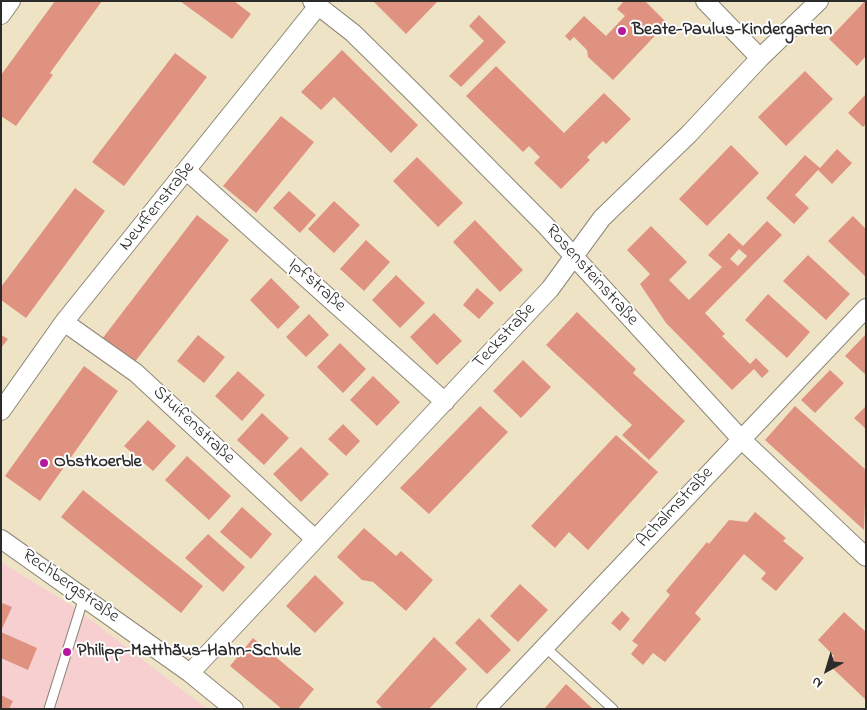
<!DOCTYPE html>
<meta charset="utf-8">
<style>
body{margin:0}
#map{position:relative;width:867px;height:710px;overflow:hidden;background:#efe3c6;font-family:"Indie Flower",sans-serif}
canvas{display:block}
.frame{position:absolute;inset:0;border:2px solid #2b2b2b;pointer-events:none}
.north{position:absolute;left:802px;top:645px;width:50px;height:50px;-webkit-text-stroke:4px #fff;paint-order:stroke;rotate:219deg;font-size:14px;font-weight:700;line-height:20px;text-align:center;color:#2b2b2b}
.north::after{content:'';display:block;margin:auto;width:18px;height:22px;background:#2b2b2b;clip-path:polygon(50% 0,100% 100%,50% 72%,0 100%)}
</style>
<div id="map">
<canvas width="867" height="710"></canvas>
<div class="frame"></div>
<div class="north">N</div>
</div>
<script>
const g = document.querySelector('canvas').getContext('2d');
g.lineJoin = 'round';
function fill(path, color) { g.fillStyle = color; g.fill(path, 'evenodd'); }
function strokePath(path, color, width, dash) { g.strokeStyle = color; g.lineWidth = width; g.lineCap = dash ? 'butt' : 'round'; g.setLineDash(dash || []); g.stroke(path); }
function drawText(font, color, halo, rows, align = 'center') {
  g.font = font + ' "Indie Flower",sans-serif'; g.lineWidth = 4; g.setLineDash([]); g.textBaseline = 'middle'; g.strokeStyle = halo; g.fillStyle = color; for (const [text, x, y, turn = 0] of rows) {
    g.save(); g.translate(x, y); g.rotate((+turn || 0) * Math.PI / 180); g.textAlign = isNaN(turn) ? turn : align; if (halo) g.strokeText(text, 0, 0); g.fillText(text, 0, 0); g.restore();
  }
}
fill(new Path2D(`
 M1,562L74,607L207,709H1Z`), '#f7cfd1');
fill(new Path2D(`
 M55,1H102L50,73L53,75L16,126L1,116V75Z
 M180,1H234L251,14L232,39Z
 M373,1H438L406,34Z
 M624,1H645L667,23L613,80L588,57L587,50L574,37L570,41L565,36L584,16L606,36L625,16L617,9Z
 M865,1L866,56L857,66L829,39Z
 M479,15L506,42L461,87L449,76L484,41L469,26Z
 M342,50L418,125L391,153L334,97L321,110L301,92Z
 M175,53L207,77L124,186L92,162Z
 M496,66L564,133L604,93L631,119L606,144L603,141L587,157L590,160L561,189L534,163L540,157L529,146L523,152L466,96Z
 M805,71L833,99L786,146L758,117Z
 M866,94V124L863,127L848,113Z
 M281,116L314,142L256,213L223,186Z
 M731,145L759,173L707,226L679,199Z
 M837,149L852,163L832,184L818,170L795,195L809,208L794,224L766,198L805,155L820,168Z
 M417,157L463,203L438,227L393,181Z
 M75,188L105,211L26,318L1,300V287Z
 M289,191L316,215L300,233L273,208Z
 M334,201L360,225L334,253L308,229Z
 M197,215L229,240L134,363L102,339Z
 M853,216L866,229V277L828,241Z
 M475,220L523,270L500,292L453,242Z
 M767,221L782,235L705,313L725,334L722,336L750,364L756,358L769,371L762,378L754,369L732,390L666,323L640,284L650,274L627,250L651,226L687,262L669,280L689,300L722,267L708,255L729,233L743,246ZM739,249L747,256L738,266L730,259Z
 M366,240L390,262L364,291L340,269Z
 M808,255L850,294L826,320L783,281Z
 M396,275L425,303L400,328L372,300Z
 M271,278L300,307L278,329L250,300Z
 M477,288L494,303L479,319L463,305Z
 M768,294L810,332L787,358L745,320Z
 M577,312L636,369L633,373L685,421L649,460L622,435L632,425L546,345Z
 M434,313L462,341L437,365L410,337Z
 M309,314L329,335L306,357L286,337Z
 M866,334V375L845,356Z
 M1,335L8,339L1,348Z
 M198,335L225,357L204,383L177,361Z
 M340,343L366,369L343,393L317,367Z
 M523,360L551,387L521,418L493,391Z
 M84,366L118,391L40,501L5,476Z
 M830,370L844,383L815,413L801,400Z
 M238,371L265,395L242,421L215,396Z
 M373,376L400,402L377,426L350,400Z
 M480,406L508,432L429,514L400,488Z
 M795,406L866,470L864,530L765,440Z
 M866,406V429L854,418Z
 M262,413L289,438L264,465L237,440Z
 M148,420L176,446L153,471L124,446Z
 M343,424L360,441L346,456L328,439Z
 M616,435L658,472L588,550L569,532L555,548L531,526Z
 M301,447L329,474L301,502L273,474Z
 M187,456L231,496L209,520L165,480Z
 M83,490L203,586L181,613L61,517Z
 M242,507L272,534L251,559L220,532Z
 M755,512L786,538L783,541L804,558L776,591L761,579L766,573L744,554L695,613L701,619L665,662L653,653L643,665L631,654L638,645L632,641L670,595L666,591L707,542L709,544L729,520L747,522Z
 M364,528L396,556L401,551L433,580L406,611L373,582L362,580L337,557Z
 M208,534L245,567L223,592L185,558Z
 M315,575L344,603L315,633L286,606Z
 M520,584L548,610L518,642L490,616Z
 M2,603L12,607L1,631V605Z
 M622,611L630,619L620,631L611,623Z
 M844,612L866,632V700L827,663L834,656L818,640Z
 M479,618L511,650L487,674L455,643Z
 M1,632L37,648L28,670L1,658Z
 M434,637L467,669L429,709H383L376,702Z
 M253,638L314,689L298,709H282L230,666Z
 M566,684L593,709H544Z
 M1,695L13,701L9,709H1Z`), '#e09281');
const service = new Path2D(`
 M545,647L613,709
 M49,709L84,597`);
const minor = new Path2D(`
 M312,1L353,33L415,94L546,226L741,439L866,557
 M705,1L760,58
 M1,15L11,1
 M187,171L445,402
 M64,322L136,373L315,539
 M1,411L64,322L318,6
 M1,539L190,673L234,709
 M190,673L550,289L602,218L689,134L760,58L819,1
 M486,709L866,308`);
strokePath(service, '#8d8778', 11);
strokePath(minor, '#8d8778', 20);
strokePath(service, '#fff', 9);
strokePath(minor, '#fff', 18);
for (const [x, y, r, color] of [
 [622,31,5,"#b5179e"],
 [44,463,5,"#b5179e"],
 [67,652,5,"#b5179e"]
]) { const dot = new Path2D(); dot.arc(x, y, r, 0, 2 * Math.PI); g.fillStyle = color; g.fill(dot); strokePath(dot, '#fff', 2); }
drawText('bold 18px', '#2b2b2b', '#fff', [
 ["Beate-Paulus-Kindergarten",632,31],
 ["Obstkoerble",54,463],
 ["Philipp-Matthäus-Hahn-Schule",77,652]
], 'left');
drawText('18px', '#2b2b2b', '#fff', [
 ["Neuffenstraße",158,207,-51],
 ["Rosensteinstraße",591,276,48],
 ["Ipfstraße",316,286,42],
 ["Teckstraße",505,337,-47],
 ["Stuifenstraße",193,426,43],
 ["Achalmstraße",676,508,-47],
 ["Rechbergstraße",70,587,35]
]);
</script>
